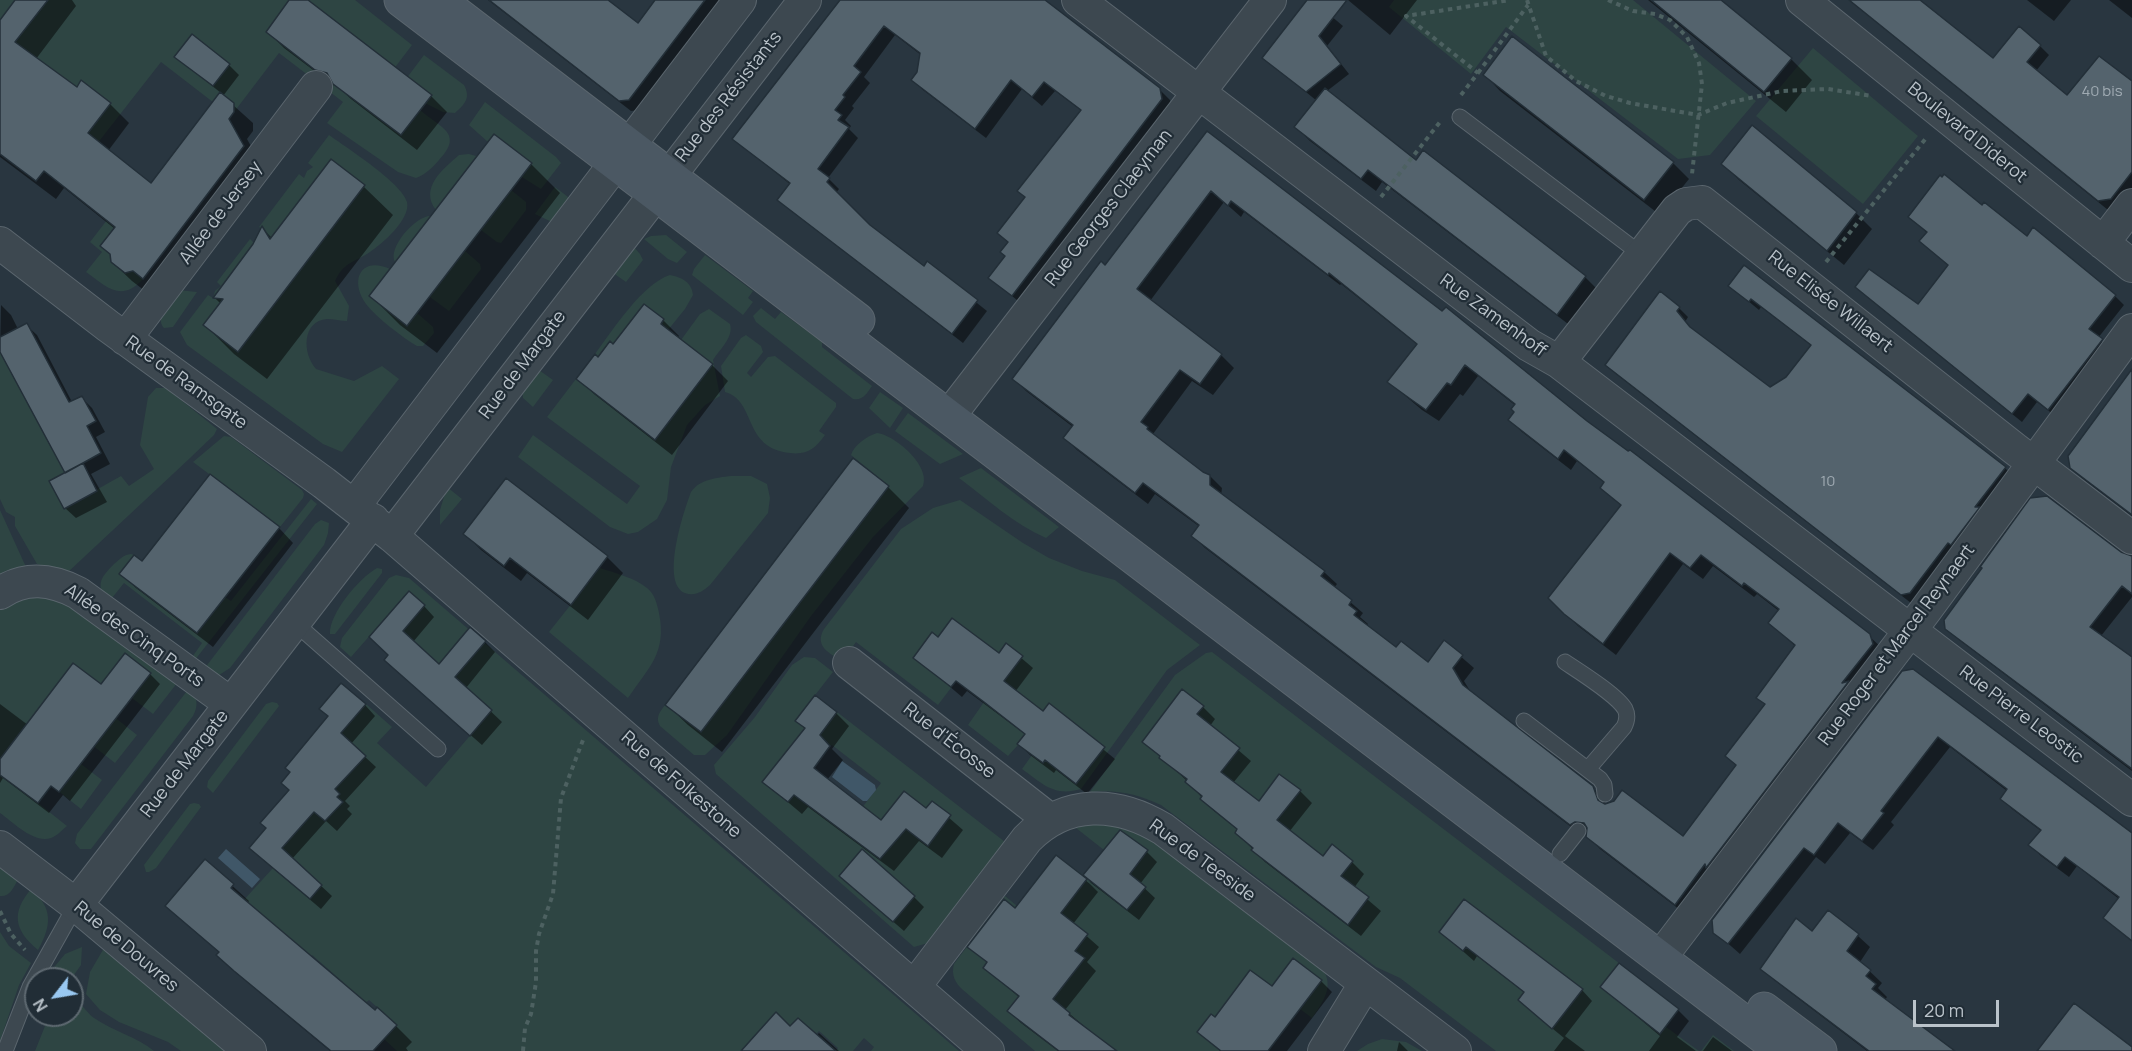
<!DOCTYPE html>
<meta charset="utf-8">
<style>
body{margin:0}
#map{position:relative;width:2132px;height:1051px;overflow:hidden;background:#293640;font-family:Manrope,sans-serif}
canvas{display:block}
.north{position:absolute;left:24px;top:967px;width:60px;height:60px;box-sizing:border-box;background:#212d36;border:2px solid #5e6971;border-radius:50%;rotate:239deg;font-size:16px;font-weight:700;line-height:24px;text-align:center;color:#bac3ca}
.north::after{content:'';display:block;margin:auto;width:21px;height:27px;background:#99c8f1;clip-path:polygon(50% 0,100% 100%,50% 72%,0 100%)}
.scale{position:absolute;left:1913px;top:1000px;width:86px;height:27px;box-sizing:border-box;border:3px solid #bac3ca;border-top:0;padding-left:8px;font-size:18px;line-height:21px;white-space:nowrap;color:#bac3ca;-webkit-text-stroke:4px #212d36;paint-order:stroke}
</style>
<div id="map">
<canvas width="2132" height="1051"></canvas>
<div class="north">N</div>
<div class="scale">20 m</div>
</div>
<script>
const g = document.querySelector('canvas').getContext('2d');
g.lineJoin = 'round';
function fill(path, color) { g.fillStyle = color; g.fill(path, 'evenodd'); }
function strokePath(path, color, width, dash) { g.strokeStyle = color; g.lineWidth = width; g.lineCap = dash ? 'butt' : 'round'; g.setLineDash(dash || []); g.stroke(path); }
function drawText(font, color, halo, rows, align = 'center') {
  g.font = font + ' Manrope,sans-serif'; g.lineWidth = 4.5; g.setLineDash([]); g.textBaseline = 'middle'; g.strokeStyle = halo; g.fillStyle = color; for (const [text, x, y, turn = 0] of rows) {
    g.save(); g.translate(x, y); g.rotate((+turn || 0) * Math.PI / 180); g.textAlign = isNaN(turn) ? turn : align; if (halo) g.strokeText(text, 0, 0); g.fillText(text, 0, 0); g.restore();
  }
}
fill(new Path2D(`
 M0,0H355L412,45L390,74L403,83L424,55L464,85C471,98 465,104 455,113L443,112L425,103L420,110C439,127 465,133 439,160C432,168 426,174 416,178L398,172L327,123L343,102L279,53L231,116L161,62L64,186L44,171L36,181L0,154Z
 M1394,0H1633L1756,101L1710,155L1678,159L1506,27L1471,74L1389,7Z
 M1813,48L1918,136L1863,204L1756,116Z
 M485,102L556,157L561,163L541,189L522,177L511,190L526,202V210L501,243L497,242L481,230L465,251L480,264L481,269L449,311L430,297L417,313L433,327L434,333L423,346H417C403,338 376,317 366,304C349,280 361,256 390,269L395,262C387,248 416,215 431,216L436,210C419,188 443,169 459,155L469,154L476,156L488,142L469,125Z
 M329,135C347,148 402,183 407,202C411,219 382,244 370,252C353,263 344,262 335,281L349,306L347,321C341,321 334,319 327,319C302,321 302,353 316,369L354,381L382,366L399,379L342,452L323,444L187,345L180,332L208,295L213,298L215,291L221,286L217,282L250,239L254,243L257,236L264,230L259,227L299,174L304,178L307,171L313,167L308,163Z
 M555,187L572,200L554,223L535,214Z
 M107,220L115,227L100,246L110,254L111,263L125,273L133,271L143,279C121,303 107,287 86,272L102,252L90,242Z
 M666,235L687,252L677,263L668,259L644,239L651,236Z
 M632,245L640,254L643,260L626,282L609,270Z
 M705,255L753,291L748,298L753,302L743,315L692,275L694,269Z
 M670,275C681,277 692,282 693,295L685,309L668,330L661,324L664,319L644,304L613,344L610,341L598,357L595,354C613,330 642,284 670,275Z
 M178,290L197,292L173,327L164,328C154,317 171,301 178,290Z
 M761,308L775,319L781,312L822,342V347L872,386C867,393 863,401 853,399L756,322L753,316Z
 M709,309L730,324C734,337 720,349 713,360L720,396L705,405L687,425L671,467L667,500L657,519L638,532L628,534L610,527L518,457L533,435L627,504L640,486L547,417L576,379L655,440L713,365L681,340L700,314Z
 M746,335L761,346L763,352L747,373L751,377L768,357L775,356L836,403V407L819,431L825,435C815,449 807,455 790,453C742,448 757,401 725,392L721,366L741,338Z
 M0,352L50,446L68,471L64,508L121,476L129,486L154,469L140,445L148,397L156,388H165L171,392L217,429L214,435L189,459L67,573L37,564L15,526V517L6,512L0,499Z
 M536,368L553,380L533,407L523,398L522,389Z
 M880,392L903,408L890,428L869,408Z
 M908,413L963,454L940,464L895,431Z
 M877,433C895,435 931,466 923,486L873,537L811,616L727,735L705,755H694L660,726C655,717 660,712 665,705L701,732L889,486L851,455C854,445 867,436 877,433Z
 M224,436L231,437L302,490L304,494L303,498L280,527L193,462Z
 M981,468L1059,527L1046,538C1014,524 987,499 959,478Z
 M731,476H751L767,484L770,498L768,513L710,585C703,591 695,597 685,593C660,583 684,510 691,492C700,479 716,478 731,476Z
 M447,487L462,499L440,525V510Z
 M311,499L317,504L191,665L188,663L202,643L124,583L108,603C96,585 99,579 114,564C120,559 123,555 131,554L134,555L120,574L198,633L225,597L231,601Z
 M960,500L1023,543L1049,558L1082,571L1115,580L1200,645L1167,670L1081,789C1054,797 1043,784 1022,769L1032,755L1018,745L1008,756L968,725L984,702L969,691L973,686L960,676L938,705L856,642L842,661C829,653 814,646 824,629L901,529L933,508Z
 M0,510L26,567L0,580Z
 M321,520L329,523L328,533L324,545L230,668L216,677L201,673L315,524Z
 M377,568L382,569V573L335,634H330C329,614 359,578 377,568Z
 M600,568C615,573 635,578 647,588C655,594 657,604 659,613C667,653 649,667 628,698L549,632Z
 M396,575L409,578L959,1051H871L874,1047L864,1038L853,1051H836L838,1048L819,1031L816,1034L790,1026L776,1013L745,1046L750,1051H397L384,1039L396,1024L369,1000L363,1005L341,985L343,982L312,955L298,972L242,902L273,868L295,887L308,872L282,848L314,812L325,821L342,802L337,797L340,794L326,781L338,757L353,770L366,756L341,733L366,704L392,727L377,743L426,787L492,710L455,677L477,651L461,637L439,664L403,631L409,591L351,657L340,647L342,638L389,578Z
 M51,591L181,678L153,714L132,698L108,712L137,735L115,763L87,741L73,758L102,780L81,809L52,786L38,803L67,826C62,830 57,836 51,838C34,844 13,822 0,813V604Z
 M1212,652L1679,1009L1666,1027L1699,1051H1496L1400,978L1376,967L1161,805C1138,794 1116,789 1090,792L1175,675L1206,653Z
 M804,657L815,658L833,672L795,721L805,728L763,783L788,802L794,795L858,813L881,783L832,745L830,746L820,735L837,712L1009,845L928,943L914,947L716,774L714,765L755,717L792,665Z
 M190,687C197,697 199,705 193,716L91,849H80L75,843L77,834Z
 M272,702L277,703L279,706L213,793L207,787L208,781L266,704Z
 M194,803L199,804L201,807L156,868L149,872H146L144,865L190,804Z
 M1093,823H1108L1145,833L1322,968C1335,986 1323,1002 1312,1018L1295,1005L1287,1026L1268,1051H1035L963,990C955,983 951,975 954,964L1005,896L1022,910L1039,892L1031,886L1056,855L1090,880L1100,867L1104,850L1076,828Z
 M0,866L18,879C14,887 10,897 0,896Z
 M31,889C53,908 52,925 38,950C14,930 11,913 31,889Z
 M0,932L9,946L31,963L19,985L0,1041Z
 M82,947L81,965L71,979H65L51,971L65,954Z
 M104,948L109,952L224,1051H181L168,1042L119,1022L100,1010L86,994L90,972Z
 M73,999C82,1003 86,1012 94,1018C113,1031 137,1037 154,1051H35L47,1021H63L66,1015H72Z
 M1713,1035L1734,1051H1701Z
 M1382,1039L1406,1042L1422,1051H1357L1368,1044Z`), '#2e4543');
fill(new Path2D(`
 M842,761L875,785L876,790L867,801H863L832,777Z
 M226,849L260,879L252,888L218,858Z`), '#405768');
fill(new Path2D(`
 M17,0H72L76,6L36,59L77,89L82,82L110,104L129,123L108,151L151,185L221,93L176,57L229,65L239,75L223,96L253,123V131L247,139L262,166L145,291L132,281L112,262L115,229L64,188L56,199L0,157V22Z
 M291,0H306L431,96L447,112L417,150L351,99L338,87L333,85L284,48L268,32Z
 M488,0H606L638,25L667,0H724L639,110L631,111Z
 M842,0H1042L1159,89L1170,100L1171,110L1023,305L990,278L1006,256L1009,243L999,233L1026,198L1019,191L1082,111L1055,91L1042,106L1022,89L986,138L923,90L913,80L918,72L921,55L895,35L864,77L870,83L852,106L854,108L845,120L851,126L849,129L858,138L828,178L839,189L836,193L869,226L924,268L927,263L987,311L963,343L789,209L779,199L791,185L734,139Z
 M1309,0H1312L1343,26L1327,46L1349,74L1327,91L1417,162L1585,277L1599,291L1572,327L1382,182L1376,191L1310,141L1296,127L1317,101L1264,58Z
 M1348,0H1417L1390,35Z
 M1648,0H1718L1791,59L1812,80L1786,112Z
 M1849,0H1918L1994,60L2040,46L2049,55L2036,71L2067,97L2132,83V192L2120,207L2108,210Z
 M2027,0H2071L2054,21Z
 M2109,0H2132V18Z
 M1485,75L1673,163L1689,179L1660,215L1500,91Z
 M1752,128L1856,213L1872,229L1844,265L1739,180L1723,164Z
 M1207,133L1869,636L1882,648L1688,916L1600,849L1588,836V833L1583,836L1205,548L1193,536L1200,527L1155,494L1148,504L1077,450L1065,438L1073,427L1026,391L1014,378L1106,267ZM1224,202L1241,217L1244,212L1340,285L1341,284L1418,345L1389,382L1422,410L1439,421L1460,394L1463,396L1478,376L1516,406V412L1510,420L1522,432L1571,470L1577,461L1605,483L1602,488L1622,506L1550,598L1578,626L1616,655L1683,564L1703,579L1713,566L1754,597L1757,594L1779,611L1770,623L1796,647L1758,697L1766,705L1727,756L1737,766L1683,838L1606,805L1605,800L1592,787L1472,694L1464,681L1474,668L1444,642L1428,664L1396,649L1367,626L1368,624L1360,617L1363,613L1334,588L1337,584L1324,572L1221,496L1222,488L1210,476L1202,473L1153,434L1192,381L1213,395L1234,368L1221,355L1150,301Z
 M495,136L531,164L560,193L437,353L400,325L371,296Z
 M331,161L364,187L393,215L267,379L234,354L205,325L221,304L215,298L254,245L262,228L272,238Z
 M1940,177L2031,322L2115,296L2124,305L2098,338L2111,350L2058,418L2037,402L2022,422L1866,296L1918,306L1950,266L1928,234L1910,217Z
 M1745,267L2005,468L2014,477L1911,603L1616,374L1607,364L1679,308L1688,317L1685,322L1693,331L1770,389L1787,378L1812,346L1761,307L1759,310L1730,286Z
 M1,305L11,315L18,329L26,325L37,335L72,402L82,398L92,408L105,432L96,437L110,464L91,474L107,502L76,518L65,508L67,473L2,352L0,353Z
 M645,306L663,320L679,336L677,339L712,365L728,381L672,455L594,394L578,378L613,346Z
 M2132,372V516L2082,478L2071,467Z
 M853,460L888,487L909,508L722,752L688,725L667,705Z
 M506,480L607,557L623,573L588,620L527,573L521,581L481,550L465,534Z
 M279,528L293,543L213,647L136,588L121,574L142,563Z
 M2121,554L2132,557V597L2101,636L2132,659V771L1958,639L1947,628Z
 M424,606L434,617L413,642L439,666L485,642L495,652L466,688L502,722L482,745L396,670L390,655L382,648Z
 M938,639L999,655L1006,645L1033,668L1015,692L1043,713L1049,705L1115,759L1087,794L1056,770L1054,773L1030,755L1019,744L1026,735L967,691L962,697L915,657Z
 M1902,673L2132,836V941L2105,918L2119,899L2077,866L2069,877L2041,856L2030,845L2041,831L2012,809L2002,799L2007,791L1950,747L1891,822L1894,825L1873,850L1850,833L1825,864L1816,857L1740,954L1715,932Z
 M150,674L160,684L70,801L63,795L49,813L3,778L0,783V704L28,725L101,686Z
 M365,705L375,716L351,744L376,767L345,801L350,806L347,809L352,814L337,831L326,821L292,859L332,896L321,909L261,858L268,828L262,823Z
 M1203,707L1215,719L1210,726L1251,761L1233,783L1259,803L1300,791L1312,803L1289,832L1323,859L1352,862L1364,874L1354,888L1381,911L1361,936L1265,862L1237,833L1238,830L1214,811L1187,781L1144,741Z
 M836,713L849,726L832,749L843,760L827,780L881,822L927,810L932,803L963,830L942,858L919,841L894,871L808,807L802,814L764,782L805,729L797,721Z
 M1147,852L1157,862L1140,884L1155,898L1139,920L1091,883L1085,875Z
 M1056,857L1090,884L1098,892L1073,924L1099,947L1087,962L1096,971L1065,1010L1114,1051H1058L1021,1023L1009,1011L1020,998L985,968L988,963L969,946L1015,910Z
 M205,861L249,901L247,904L375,1012L396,1026L412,1042L406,1048L408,1051H330L234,971L220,953L167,906Z
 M852,886L914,897L924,907L904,931Z
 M1828,912L1858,936L1870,947L1860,962L1882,983L1878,988L1887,997L1885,1000L1950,1051H1867L1774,980L1762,968L1812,933Z
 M1441,932L1582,990L1592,1001L1565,1036L1585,1051H1554L1564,1038L1531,1011L1525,993L1477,956L1474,961Z
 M1321,981L1332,992L1287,1051H1220L1199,1032L1216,1019L1272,988Z
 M1602,987L1678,1010L1689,1021L1677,1037L1696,1051H1649L1660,1036Z
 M790,1028L816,1036L819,1033L839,1051H752Z
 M1713,1037L1732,1051H1703Z
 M1399,1042L1408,1051H1397Z`), '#0007');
const building = new Path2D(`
 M15,0H48L15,42L77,87L81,80L111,103L88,133L151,183L220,92L234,103V112L229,119L244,146L143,279L133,271L125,273L111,262L110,254L100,246L115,227L44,171L36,181L0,154V20Z
 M289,0H308L432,95L401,135L333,84L327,73L315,70L266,32Z
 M489,0H608L638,23L655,0H705L629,100L619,101Z
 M840,0H1045L1160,88L1162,99L1012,296L988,278L1005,256L1000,252L1008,242L997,233L1025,197L1017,191L1081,110L1044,82L1032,97L1011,80L975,129L911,80L917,72L920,53L884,26L854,66L861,72L843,95L845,97L835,110L842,115L838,120L849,127L818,169L830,178L827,182L870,225L924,266L927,261L978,300L952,334L777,200L790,183L732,139Z
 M1307,0H1347L1319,36L1341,64L1306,92L1262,58Z
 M1651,0H1721L1792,58L1764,92Z
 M1849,0H1920L1993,58L2019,26L2041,45L2027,62L2067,95L2099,56L2132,81V172L2111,199L2098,201Z
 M192,34L230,64L213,86L174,57Z
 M1512,36L1674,162L1644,200L1483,75Z
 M1325,88L1416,160L1423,150L1586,276L1557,315L1368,170L1361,179L1294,127Z
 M1752,125L1857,212L1827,251L1721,164Z
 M1207,131L1442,311L1446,307L1587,421L1628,451L1630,450L1870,634L1873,644L1842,683L1849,681L1706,868L1705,864L1675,905L1586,837L1587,828L1584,823L1575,822L1570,825L1191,536L1199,525L1143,483L1135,493L1063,438L1073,425L1012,379L1101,261L1105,265ZM1211,191L1228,206L1231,201L1328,275L1329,273L1417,344L1387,382L1409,398L1426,410L1447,383L1451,385L1465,365L1515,404L1511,409L1514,412L1508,420L1558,459L1564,450L1604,482L1600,488L1621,505L1548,598L1564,614L1603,644L1670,553L1690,568L1701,555L1742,586L1744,583L1779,609L1768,623L1795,645L1756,698L1765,704L1725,756L1736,765L1683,836L1622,790L1614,801L1605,804L1598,800L1593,786L1463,685L1453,668L1463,655L1444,640L1428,662L1401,641L1396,647L1354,615L1357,611L1349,605L1352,600L1321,576L1325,571L1210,485V475L1203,472L1147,429L1148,427L1141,422L1180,370L1200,384L1222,354L1137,289Z
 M494,134L532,163L407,326L369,296Z
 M331,159L365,185L238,352L203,325L223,299L213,298L253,244L262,226L270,239Z
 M1944,174L1982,205L1984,202L2027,236L2033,227L2116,295L2089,329L2103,339L2048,410L2028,394L2012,414L1855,287L1869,269L1918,304L1935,282L1948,265L1919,241L1927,232L1908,217L1940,175L1942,177Z
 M1744,265L2006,467L1975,507H1980L1951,545L1948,543L1910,593L1901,595L1605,365L1660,291L1680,307L1677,311L1690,327L1770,387L1786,377L1811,345L1751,299L1749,302L1728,286Z
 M644,304L664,319L661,324L713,364L655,440L576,379L595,354L598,357L610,341L613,344Z
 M27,323L69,402L82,396L96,421L87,426L101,453L65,473L0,352V337Z
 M2132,369V515L2070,468L2068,456Z
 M853,458L889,486L701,732L665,705Z
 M83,463L97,491L64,509L49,481Z
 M210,474L280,527L197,633L119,574L134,555L142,561Z
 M506,478L608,556L571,605L510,558L504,566L463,534Z
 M2047,496L2121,552L2132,556V594L2122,586L2090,627L2132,657V769L1945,629L1944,620L1982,568L1980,567L2030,498Z
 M409,591L425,605L403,631L439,664L470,627L486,641L455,677L492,710L470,736L384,660L388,655L369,637Z
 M952,618L999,653L1006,643L1023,656L1004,681L1043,711L1049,703L1105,747L1076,784L1045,760L1043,763L1017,744L1025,734L984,702L956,681L951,687L913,658L932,632L938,637Z
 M125,653L151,673L59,792L51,786L38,803L0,775V759L73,663L101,684Z
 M1913,669L2132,833V941L2103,918L2119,897L2065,857L2057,867L2028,845L2041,830L2000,799L2007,789L1938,737L1881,811L1884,813L1862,841L1838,823L1814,855L1804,848L1728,944L1713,933L1712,920L1902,671Z
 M341,683L366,704L341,733L366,756L335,789L340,794L337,797L343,802L325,821L314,812L282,848L322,885L310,899L249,848L266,828L260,823L289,790L281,783L290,772L285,768L328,716L319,709Z
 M1182,689L1204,706L1197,714L1240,748L1221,772L1259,801L1279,774L1301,790L1277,820L1323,856L1332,844L1353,861L1341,876L1369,897L1348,925L1251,850L1253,848L1235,833L1237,829L1200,799L1202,796L1185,782L1187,779L1159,758L1160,756L1142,742Z
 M815,695L837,712L820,735L830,746L814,768L881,820L904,791L926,808L932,801L951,815L928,846L906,829L880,859L794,795L788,802L762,782L805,728L795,721Z
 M1120,830L1148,850L1130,874L1146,887L1127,910L1083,875Z
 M862,849L915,896L893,922L839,876Z
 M1056,855L1087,879L1061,913L1088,934L1075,951L1085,958L1053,999L1070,1013L1069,1015L1117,1051H1059L1007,1011L1019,996L983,968L987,962L967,947L1004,899L1015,908Z
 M205,859L234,884L231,888L375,1010L377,1007L397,1025L373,1051H331L234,971L216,955L219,952L165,906Z
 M1464,899L1583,989L1552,1029L1518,1000L1524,992L1466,947L1463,951L1439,932Z
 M1828,910L1859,934L1847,951L1871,970L1866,976L1876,984L1872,989L1955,1051H1869L1760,969L1796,918L1812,931Z
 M1293,958L1322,980L1268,1051H1221L1197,1032L1211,1014L1215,1017L1250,970L1272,986Z
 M1619,963L1679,1009L1660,1034L1600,987Z
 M2074,1003L2132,1047V1051H2037Z
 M776,1012L790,1026L798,1018L836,1051H741Z`);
fill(building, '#54636d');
strokePath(building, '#232f38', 1.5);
const service = new Path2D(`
 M1460,117L1642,255
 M295,623L438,749
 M1565,662C1580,672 1617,695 1625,709C1628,715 1627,721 1624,727L1588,769
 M1524,721L1600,779L1604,785L1605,794
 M1560,854L1578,831
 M5,1051L30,987L76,905`);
const minor = new Path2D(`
 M1078,0L1529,345L1559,362L2132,800
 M1802,0L2132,266
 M0,243L108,326L324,483L392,536L988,1051
 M2103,243L2132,205
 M125,339L316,87
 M1559,362L1677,210L1686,204L1702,202L2015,449L2132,538
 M949,416L1270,0
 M354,506L740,0
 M392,536L805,0
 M0,593C26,576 51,579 78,593L231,704
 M849,663L1050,820
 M0,847L76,905L250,1051
 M76,905L373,520
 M1660,958L1925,611L2132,330
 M914,987L1027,839C1066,799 1117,801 1163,829L1455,1051
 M1324,1051L1365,984`);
const secondary = new Path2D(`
 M401,0L1782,1051
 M439,0L858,320
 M1764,1009L1820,1051`);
strokePath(service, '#5b666e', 17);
strokePath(minor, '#5b666e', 34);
strokePath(secondary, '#5b666e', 35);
strokePath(new Path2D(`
 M1527,0L1546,56L1576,81L1606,96L1630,103L1698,115L1727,103L1782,91L1828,89L1872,96
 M1608,0L1633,11L1655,14L1670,20L1687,37L1699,63L1702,84L1692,174
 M1478,73L1528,5
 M1461,95L1478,73L1406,16L1510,0
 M1381,197L1440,122
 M1826,262L1927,137
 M0,911L11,934L25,950
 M523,1051L525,1028L531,1014L536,982V951L539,934L553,894L561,798L583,740`), '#4d6161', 4, [4.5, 4.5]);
strokePath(service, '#3d4850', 15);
strokePath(minor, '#3d4850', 32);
strokePath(secondary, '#4b5863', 33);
drawText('15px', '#a0abb3', null, [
 ["40 bis",2102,92],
 ["10",1828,482]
]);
drawText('18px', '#bac3ca', '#212d36', [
 ["Rue des Résistants",729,97,-52],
 ["Boulevard Diderot",1967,133,39],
 ["Rue Georges Claeyman",1109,208,-52],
 ["Allée de Jersey",221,213,-53],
 ["Rue Elisée Willaert",1830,302,38],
 ["Rue Zamenhoff",1493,316,36],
 ["Rue de Margate",523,365,-53],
 ["Rue de Ramsgate",186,383,36],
 ["Allée des Cinq Ports",134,636,35],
 ["Rue Roger et Marcel Reynaert",1897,645,-53],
 ["Rue Pierre Leostic",2021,715,37],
 ["Rue d'Écosse",949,741,38],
 ["Rue de Margate",185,764,-52],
 ["Rue de Folkestone",681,785,41],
 ["Rue de Teeside",1202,861,36],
 ["Rue de Douvres",126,947,40]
]);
</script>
